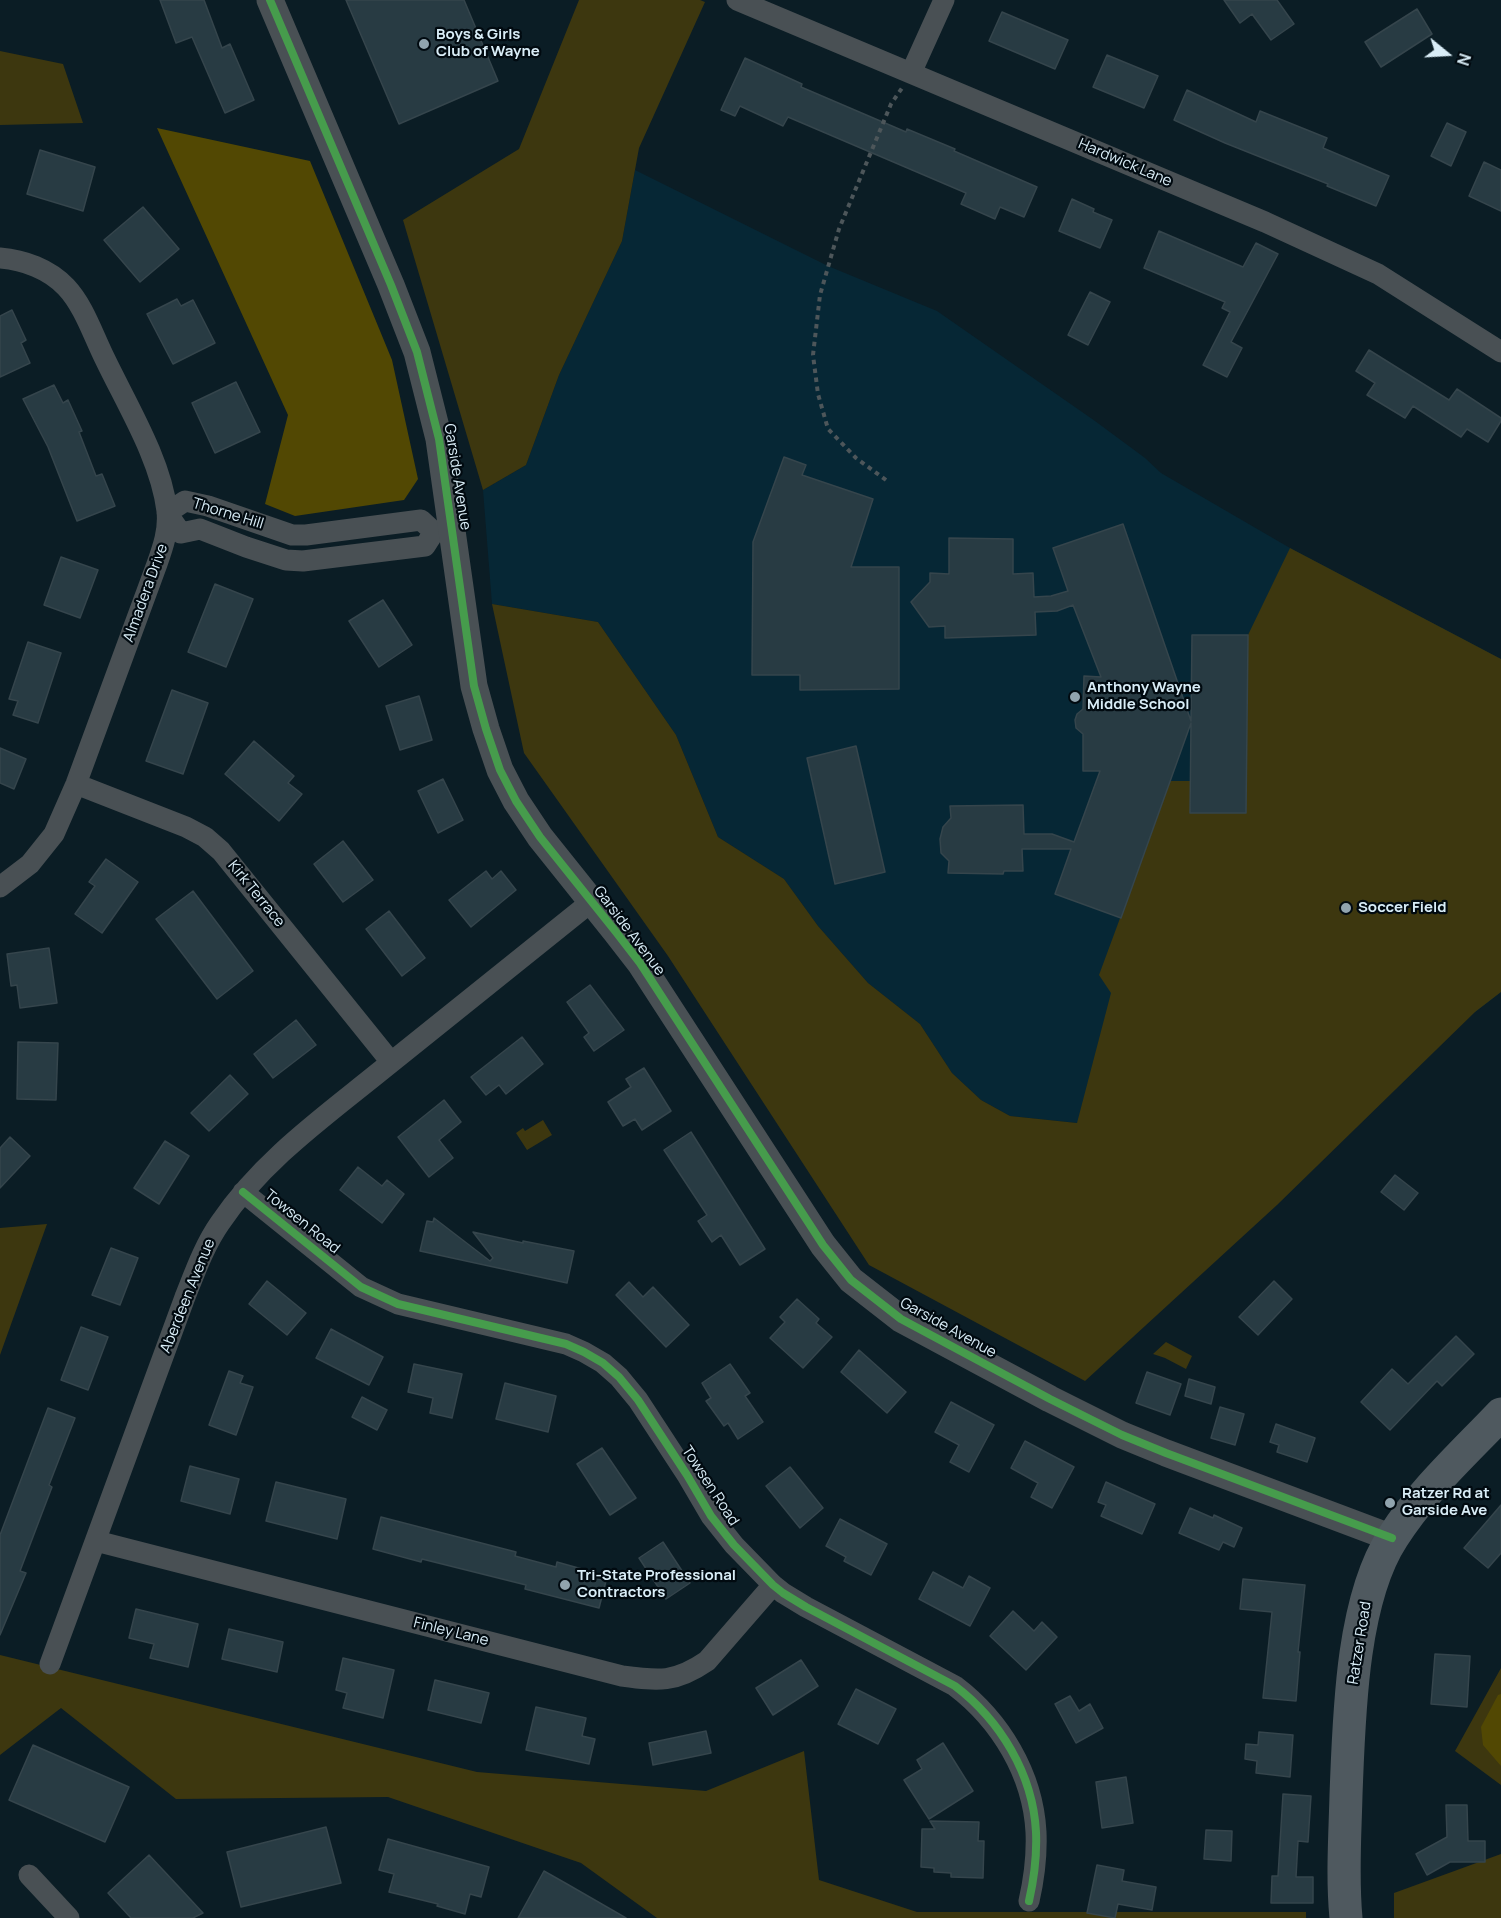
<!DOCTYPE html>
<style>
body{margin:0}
#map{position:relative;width:1501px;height:1918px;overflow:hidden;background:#0b1d25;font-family:Manrope,sans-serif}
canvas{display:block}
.north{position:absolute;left:1417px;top:24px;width:60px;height:60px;-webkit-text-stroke:4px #010a10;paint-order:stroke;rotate:108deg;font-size:16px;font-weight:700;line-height:24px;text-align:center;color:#d9edf7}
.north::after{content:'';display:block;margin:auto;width:21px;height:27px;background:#d9edf7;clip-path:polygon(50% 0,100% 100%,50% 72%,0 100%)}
</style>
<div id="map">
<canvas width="1501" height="1918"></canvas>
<div class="north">N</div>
</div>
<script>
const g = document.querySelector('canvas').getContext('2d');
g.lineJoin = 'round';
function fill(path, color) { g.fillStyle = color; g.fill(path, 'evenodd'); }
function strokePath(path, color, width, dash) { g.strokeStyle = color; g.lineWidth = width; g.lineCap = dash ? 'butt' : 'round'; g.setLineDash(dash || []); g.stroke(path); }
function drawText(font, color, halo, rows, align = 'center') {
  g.font = font + ' Manrope,sans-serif'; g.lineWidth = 4.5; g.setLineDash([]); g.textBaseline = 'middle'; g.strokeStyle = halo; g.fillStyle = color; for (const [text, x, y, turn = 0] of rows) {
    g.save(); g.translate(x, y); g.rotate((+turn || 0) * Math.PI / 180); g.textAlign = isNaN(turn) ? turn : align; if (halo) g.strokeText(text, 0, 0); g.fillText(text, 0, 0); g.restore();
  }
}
fill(new Path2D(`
 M635,170L828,266L937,311L1095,421L1145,458L1161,473L1290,548L1501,659V992L1475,1012L1077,1123L1010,1116L981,1100L952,1073L920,1024L868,983L818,926L784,879L718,837L676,735L598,622L492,604L483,490L526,465L559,375L622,241Z`), '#062735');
fill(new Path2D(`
 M579,0H700L705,2L639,148L622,241L559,375L526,465L483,490L403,220L519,149Z
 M0,51L63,64L83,123L0,125Z
 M1290,548L1501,659V992L1475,1012L1277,1205L1085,1381L869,1265L668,956L524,753L492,604L598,622L676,735L718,837L784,879L818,926L868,983L920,1024L952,1073L981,1100L1010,1116L1077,1123L1111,993L1099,975L1163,802V781H1190V813H1246L1248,635Z
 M543,1120L552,1135L527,1150L516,1133L523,1128L525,1131Z
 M47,1224L0,1355V1228Z
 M1166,1342L1192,1356L1186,1369L1165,1358L1153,1354Z
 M0,1655L477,1772L706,1791L804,1751L819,1880L917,1912H1306V1918H657L581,1863L388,1797L176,1799L61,1708L0,1755Z
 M1501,1668V1785L1455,1751Z
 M1501,1854V1918H1394V1893Z`), '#3d370f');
fill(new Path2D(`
 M157,128L310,161L392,360L418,479L404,500L295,516L265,504L288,415Z
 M1501,1694V1766L1483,1745L1481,1727L1498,1695Z`), '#524803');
const building = new Path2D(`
 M160,0H204L222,48L230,44L254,100L225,113L192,37L176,43Z
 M346,0H464L498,81L399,124Z
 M1224,0H1277L1294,24L1271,40L1252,14L1240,23Z
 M1417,9L1432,34L1381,67L1365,42Z
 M1002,12L1068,40L1055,69L989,41Z
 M1107,55L1158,76L1144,108L1093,87Z
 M745,58L802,84L801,87L906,132L907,129L955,149L954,151L1037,187L1024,217L1000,207L995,219L961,204L966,193L788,117L783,126L740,106L735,116L721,110Z
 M1187,90L1256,122L1260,111L1327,138L1323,148L1389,176L1376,206L1327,186L1328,184L1225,143L1174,120Z
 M1447,123L1466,132L1451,166L1431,156Z
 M40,150L95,167L83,211L27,194Z
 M1484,162L1501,170V211L1469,196Z
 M1072,199L1094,209L1093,212L1112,220L1100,248L1059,231Z
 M143,207L179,249L140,282L104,240Z
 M1159,231L1243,267L1256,243L1278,254L1231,342L1242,348L1227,377L1203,365L1230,312L1222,308L1225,302L1144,268Z
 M1090,292L1110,302L1088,345L1068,335Z
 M177,299L181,306L193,300L215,343L173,364L147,314Z
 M12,310L26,340L21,343L30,363L0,377V316Z
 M1369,350L1449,400L1457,389L1501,418V421L1488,442L1467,429L1461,437L1413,406L1405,418L1367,395L1375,383L1356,371Z
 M236,382L260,432L215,453L192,403Z
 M54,385L63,403L68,400L82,431L79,432L96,476L102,474L115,506L77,521L48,447L23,399Z
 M784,457L806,465L802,475L873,499L851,567H899V689L800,690V675H752L753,542Z
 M1123,524L1191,721L1192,635H1248L1246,813H1190L1191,723L1121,918L1055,894L1071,849H1022L1023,871H1004L1003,874L948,873L949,861L941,853L940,839L943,827L951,818L950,806L1023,805L1024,834H1052L1074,842L1100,771H1083V734L1076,728L1075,720L1077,714L1083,709L1084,676L1101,677L1073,605L1057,611L1035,612L1036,635L945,638V626L929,627L911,602L930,582V573L949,574V538L1013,539V574L1033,573L1034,597L1051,596L1068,591L1053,548Z
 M61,557L98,570L80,618L44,605Z
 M215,584L253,599L226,667L188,652Z
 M383,600L412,645L379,667L349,621Z
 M28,642L61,653L38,723L13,715L18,701L9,699Z
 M172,690L208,703L183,774L146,761Z
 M419,696L432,740L400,750L386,706Z
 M254,741L294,776L288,783L302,794L279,821L225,774Z
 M856,746L885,872L835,884L807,758Z
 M0,748L26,759L14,789L0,783Z
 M443,779L463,820L438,833L418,791Z
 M343,841L373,880L343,902L314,864Z
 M106,859L138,882L102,933L75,914L95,886L89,882Z
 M486,871L492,879L501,871L516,890L471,927L449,900Z
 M193,891L253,971L217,999L156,919Z
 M389,911L425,958L402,976L366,929Z
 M49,948L57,1003L20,1008L17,985L11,986L7,954Z
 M590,985L624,1030L594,1051L584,1037L589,1033L567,1002Z
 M296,1020L316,1045L273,1078L254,1054Z
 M522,1037L543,1064L506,1094L499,1085L486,1095L471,1077Z
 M18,1042L58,1043L56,1100L17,1099Z
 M644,1068L671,1111L642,1130L635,1119L623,1126L608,1102L631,1087L626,1079Z
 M230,1075L248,1094L209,1131L191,1113Z
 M444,1100L461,1122L439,1140L453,1158L429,1177L398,1137Z
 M691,1132L765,1249L740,1265L721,1235L712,1242L698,1221L707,1215L664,1150Z
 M10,1137L30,1156L0,1188V1148Z
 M165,1141L189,1156L159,1204L134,1188Z
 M358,1167L382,1186L387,1180L404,1194L382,1223L340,1190Z
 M1395,1175L1418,1193L1404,1210L1381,1192Z
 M434,1218L490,1261L493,1258L473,1232L523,1243V1241L574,1251L567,1283L420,1251L427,1221L433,1222Z
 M111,1248L138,1258L120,1305L92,1295Z
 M267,1281L306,1313L287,1335L249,1304Z
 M1274,1281L1292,1299L1258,1335L1239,1317Z
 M629,1282L643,1297L653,1287L689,1325L666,1347L616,1295Z
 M797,1299L819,1319L816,1323L832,1337L803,1368L770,1338L785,1322L780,1317Z
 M81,1327L108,1337L88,1390L61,1380Z
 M331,1329L383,1357L369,1385L316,1358Z
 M1456,1336L1474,1354L1442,1386L1437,1381L1390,1430L1361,1402L1392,1369L1408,1384Z
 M859,1350L906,1392L887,1413L841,1372Z
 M414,1364L462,1374L452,1418L430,1413L433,1398L408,1392Z
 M730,1364L750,1393L745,1396L763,1422L738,1439L728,1423L724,1426L706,1401L711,1398L702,1383Z
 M229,1371L243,1376L240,1383L253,1387L236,1435L209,1425Z
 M1147,1372L1181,1384L1170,1415L1136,1403Z
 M1189,1379L1215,1387L1211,1404L1185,1396Z
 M505,1383L556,1396L548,1432L496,1419Z
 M362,1397L387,1410L377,1430L352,1417Z
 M951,1402L994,1425L969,1472L950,1462L959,1445L935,1432Z
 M1220,1407L1244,1414L1235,1445L1211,1438Z
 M48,1408L75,1418L49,1485L52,1487L20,1571L26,1573L0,1635V1535Z
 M1276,1424L1315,1438L1307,1462L1277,1452L1279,1445L1270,1442Z
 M1025,1441L1074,1467L1052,1508L1031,1497L1038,1483L1011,1468Z
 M602,1448L636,1498L610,1515L577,1464Z
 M190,1466L239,1479L230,1514L181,1501Z
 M790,1467L823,1508L800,1528L766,1486Z
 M276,1482L346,1499L337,1539L266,1521Z
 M1106,1482L1155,1504L1142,1534L1101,1516L1106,1505L1098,1502Z
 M1501,1505V1553L1488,1568L1464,1548Z
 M1190,1508L1213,1518L1214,1515L1242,1528L1234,1547L1223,1542L1219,1550L1179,1533Z
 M381,1517L516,1552L515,1556L556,1567L557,1562L582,1569L580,1575L606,1581L599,1608L525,1589L526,1585L422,1559L421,1562L373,1549Z
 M840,1519L887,1544L871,1575L844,1561L846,1557L826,1546Z
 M663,1542L690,1583L666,1599L639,1558Z
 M933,1572L963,1588L969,1576L990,1588L970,1626L919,1599Z
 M1243,1579L1305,1585L1298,1652H1300L1296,1701L1263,1698L1272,1612L1240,1609Z
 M136,1609L198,1624L188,1667L150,1658L154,1644L129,1638Z
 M1013,1611L1034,1631L1042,1622L1057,1637L1026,1670L990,1636Z
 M229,1629L283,1642L277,1672L222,1659Z
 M1435,1654L1470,1656L1467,1707L1431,1704Z
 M343,1658L394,1670L383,1718L343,1708L347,1693L336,1690Z
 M801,1660L818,1686L773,1715L756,1688Z
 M435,1680L489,1693L481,1723L428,1710Z
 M856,1689L896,1709L878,1744L838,1724Z
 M1070,1696L1079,1711L1090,1704L1103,1728L1076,1743L1055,1704Z
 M536,1707L586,1718L582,1736L595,1739L589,1764L526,1750Z
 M706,1731L711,1753L653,1765L649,1743Z
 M1259,1732L1293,1735L1290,1777L1256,1773L1257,1761L1245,1759L1246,1744L1258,1745Z
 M943,1743L973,1791L929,1819L904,1780L922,1769L917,1760Z
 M33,1745L129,1787L105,1842L9,1800Z
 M1126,1777L1133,1823L1102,1828L1096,1782Z
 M1283,1794L1311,1796L1308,1842L1298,1841L1296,1877H1313V1903H1271L1272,1876H1278Z
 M1446,1805H1467L1468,1841H1485V1862H1450L1427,1875L1416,1854L1447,1837Z
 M930,1821L979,1822L978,1841H984L983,1878L951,1877V1873L934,1872V1868L921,1867L922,1829H935Z
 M326,1827L341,1883L241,1907L227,1852Z
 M1206,1830L1232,1831L1231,1861L1204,1859Z
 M388,1839L489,1867L481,1897L470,1894L465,1914L437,1906L438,1904L389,1892L394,1874L379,1870Z
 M149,1855L178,1886L203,1913L193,1918H131L108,1893Z
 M1097,1865L1124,1870L1122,1881L1156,1887L1152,1910L1118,1904L1115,1918L1087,1913Z
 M544,1871L567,1884L626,1918H518Z`);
fill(building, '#283b43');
strokePath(building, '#35454c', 1.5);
strokePath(new Path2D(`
 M886,480L856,458L828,429L818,394L813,355L820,295L839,229L891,104L902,88`), '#4d565a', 4, [4.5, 4.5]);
strokePath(new Path2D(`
 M737,0L1265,222L1378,274L1501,352
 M911,73L944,0
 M0,258C24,260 49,269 66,287C84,306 93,335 105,359C127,405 161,460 167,511C169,530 163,547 157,564L76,784L54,834L30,864L0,887
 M434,532L421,520L306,535H292L208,506L185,501L167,513L181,533L200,529L246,547L286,560L303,561L425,546L434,532L453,530
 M76,784L186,827L205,837L221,851L391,1062
 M243,1192L361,1287L398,1304L566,1344L584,1352L603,1363L619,1377L638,1400L687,1475L711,1516L734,1545L773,1585L783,1593L806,1607L955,1686C1000,1720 1033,1774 1036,1832C1037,1855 1034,1879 1029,1901
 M96,1541L622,1676C659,1681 675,1683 707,1661L773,1585
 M50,1664L185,1297C195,1272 204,1246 220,1223C261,1162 321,1119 378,1073C449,1016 520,959 591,902
 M29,1875L69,1918`), '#495054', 21);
strokePath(new Path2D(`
 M270,0L391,285L417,352L439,439L474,686L486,729L500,770L516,801L540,837L616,932L640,963L823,1245L851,1280L901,1319L1050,1399L1122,1435L1166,1453L1392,1538`), '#495054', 27);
strokePath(new Path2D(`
 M1346,1918C1342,1877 1345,1836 1346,1795C1349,1719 1351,1601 1393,1537C1422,1491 1464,1453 1501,1414`), '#4f595f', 33);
strokePath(new Path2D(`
 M270,0L391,285L417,352L439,439L474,686L486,729L500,770L516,801L540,837L616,932L640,963L823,1245L851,1280L901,1319L1050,1399L1122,1435L1166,1453L1392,1538
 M243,1192L361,1287L398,1304L566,1344L584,1352L603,1363L619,1377L638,1400L687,1475L711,1516L734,1545L773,1585L783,1593L806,1607L955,1686C1000,1720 1033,1774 1036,1832C1037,1855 1034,1879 1029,1901`), '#469c4c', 8);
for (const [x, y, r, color] of [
 [424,44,6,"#91a4ae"],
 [1075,697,6,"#91a4ae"],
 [1346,908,6,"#91a4ae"],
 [1390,1503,6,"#91a4ae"],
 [565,1585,6,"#91a4ae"]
]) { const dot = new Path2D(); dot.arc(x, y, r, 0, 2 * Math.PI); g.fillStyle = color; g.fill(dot); strokePath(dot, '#010a10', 2); }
drawText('bold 15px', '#d9edf7', '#010a10', [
 ["Boys & Girls",436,35],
 ["Club of Wayne",436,52],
 ["Anthony Wayne",1087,688],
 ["Middle School",1087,705],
 ["Soccer Field",1358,908],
 ["Ratzer Rd at",1402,1494],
 ["Garside Ave",1402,1511],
 ["Tri-State Professional",577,1576],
 ["Contractors",577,1593]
], 'left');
drawText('15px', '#d9edf7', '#010a10', [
 ["Hardwick Lane",1125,163,23],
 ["Garside Avenue",457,477,81],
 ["Thorne Hill",228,514,17],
 ["Almadera Drive",146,593,-70],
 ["Kirk Terrace",256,894,51],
 ["Garside Avenue",629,931,53],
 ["Towsen Road",302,1222,39],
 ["Aberdeen Avenue",188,1296,-68],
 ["Garside Avenue",948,1328,29],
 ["Towsen Road",710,1486,57],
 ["Finley Lane",451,1632,14],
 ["Ratzer Road",1360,1643,-81]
]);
</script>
